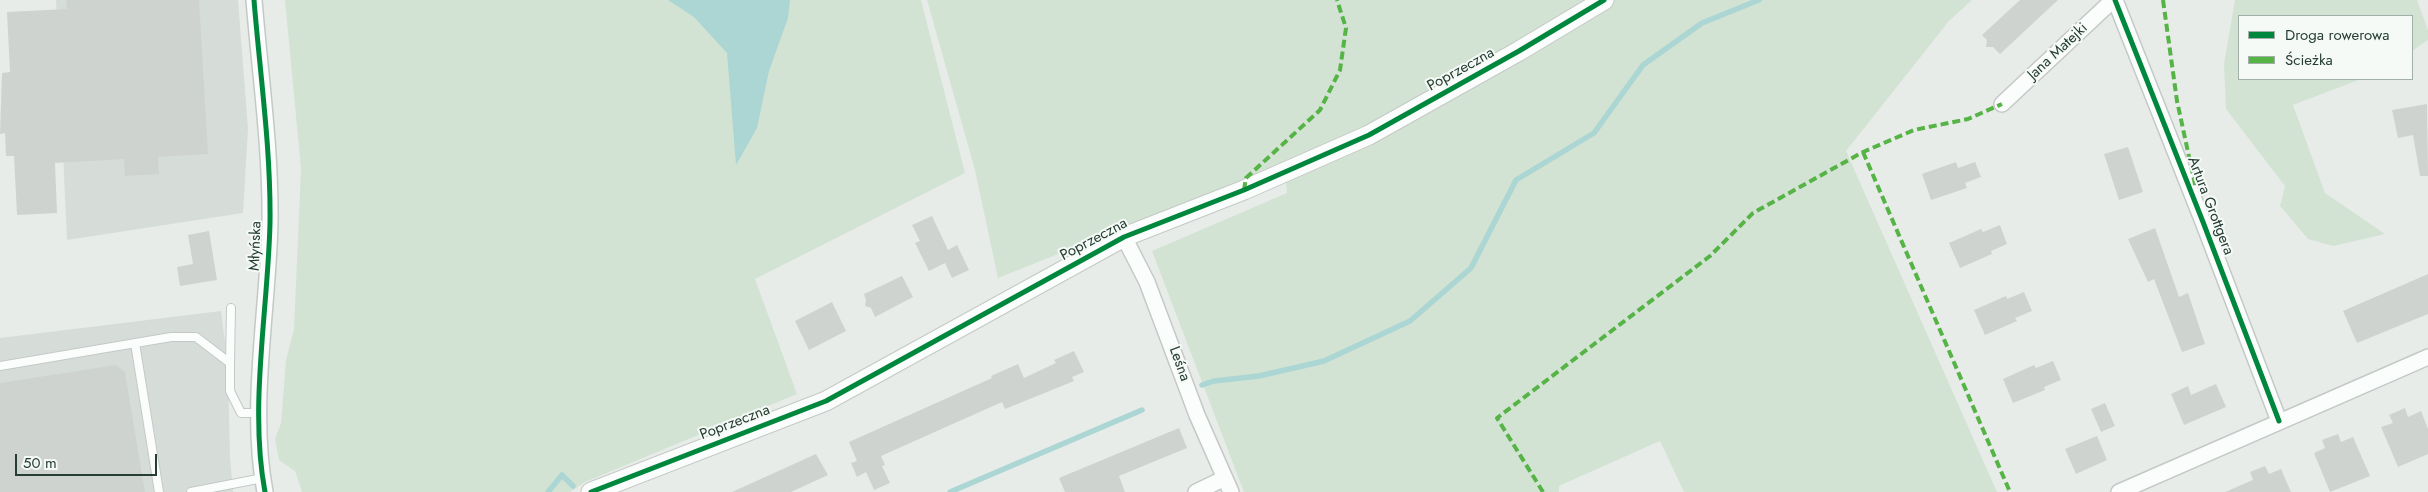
<!DOCTYPE html>
<meta charset="utf-8">
<style>
body{margin:0}
#map{position:relative;width:2428px;height:492px;overflow:hidden;background:#e7ece9;font-family:Jost,sans-serif}
canvas{display:block}
.legend{position:absolute;left:2238px;top:15px;width:175px;height:65px;box-sizing:border-box;background:#f6faf7;border:1px solid #a3afa9;margin:0;padding:6px 9px;list-style:none;font-size:15px;color:#263e33}
.legend li{display:flex;align-items:center;gap:10px;height:25px}
.legend b{width:25px;border:1px solid #a3afa9}
.scale{position:absolute;left:15px;top:454px;width:142px;height:22px;box-sizing:border-box;border:2px solid #263e33;border-top:0;padding-left:6px;font-size:15px;line-height:18px;white-space:nowrap;color:#263e33;-webkit-text-stroke:4px #f6faf7;paint-order:stroke}
</style>
<div id="map">
<canvas width="2428" height="492"></canvas>
<ul class="legend">
<li><b style="height:6px;background:#00873e"></b>Droga rowerowa</li>
<li><b style="height:6px;background:#56b346"></b>Ścieżka</li>
</ul>
<div class="scale">50 m</div>
</div>
<script>
const g = document.querySelector('canvas').getContext('2d');
g.lineJoin = 'round';
function fill(path, color) { g.fillStyle = color; g.fill(path, 'evenodd'); }
function strokePath(path, color, width, dash) { g.strokeStyle = color; g.lineWidth = width; g.lineCap = dash ? 'butt' : 'round'; g.setLineDash(dash || []); g.stroke(path); }
function drawText(font, color, halo, rows, align = 'center') {
  g.font = font + ' Jost,sans-serif'; g.lineWidth = 4; g.setLineDash([]); g.textBaseline = 'middle'; g.strokeStyle = halo; g.fillStyle = color; for (const [text, x, y, turn = 0] of rows) {
    g.save(); g.translate(x, y); g.rotate((+turn || 0) * Math.PI / 180); g.textAlign = isNaN(turn) ? turn : align; if (halo) g.strokeText(text, 0, 0); g.fillText(text, 0, 0); g.restore();
  }
}
fill(new Path2D(`
 M56,0H238L248,129L243,213L67,240Z
 M221,311L228,365L230,457L233,492H0V338Z`), '#d6ddd8');
fill(new Path2D(`
 M285,0H921L965,173L755,279L797,394L585,482L570,492H302L295,471L279,460L275,439L281,423L286,360L294,329L301,169Z
 M927,0H1972L1949,21L1846,151L1997,492H1684L1660,441L1559,486V492H1244L1152,251L1287,193L1284,164L998,278L975,170Z
 M2235,0H2417L2428,30V40L2412,51V16H2239V79H2361L2293,105L2325,193L2385,234L2333,246L2308,239L2280,206L2285,186L2226,109L2224,64Z`), '#d2e3d4');
fill(new Path2D(`
 M668,0H790L788,18L769,71L757,128L736,165L727,53L694,17Z`), '#acd6d3');
strokePath(new Path2D(`
 M1202,385L1214,381L1259,376L1324,361L1410,321L1471,268L1516,180L1594,133L1643,65L1702,23L1759,0
 M548,492L562,475L573,486
 M950,492L1142,410`), '#acd6d3', 5.5);
fill(new Path2D(`
 M66,0H199L208,154L158,157L159,174L125,176L124,159L55,163L57,213L17,215L14,156H6L5,133L0,134L2,73L10,72L7,12L67,9Z
 M2020,0H2058L2000,54L1993,47H1986L1987,40L1982,35Z
 M2427,104L2428,176H2420L2413,135L2398,138L2392,110Z
 M2128,147L2143,192L2119,200L2104,154Z
 M1956,162L1958,168L1975,162L1981,177L1965,183L1967,188L1931,200L1922,174Z
 M932,216L948,250L957,245L969,270L952,278L945,263L929,271L915,243L920,241L912,225Z
 M2000,225L2007,244L1991,251L1992,254L1960,268L1949,243L1981,229L1983,232Z
 M2155,228L2179,297L2188,293L2205,344L2182,352L2154,279L2148,282L2128,239Z
 M209,231L217,280L180,286L177,267L193,264L188,235Z
 M2428,274V314L2357,343L2343,311Z
 M902,276L913,297L875,317L871,308L865,306L866,300L864,294Z
 M2024,292L2032,311L2015,318L2017,321L1985,335L1974,310L2006,296L2007,299Z
 M832,302L846,331L809,350L795,321Z
 M1074,351L1084,372L1072,377L1074,381L1005,409L1002,402L881,456L885,465L882,466L890,483L874,490L866,472L857,477L851,463L857,461L849,442L992,378L991,376L1018,364L1024,378L1056,363L1054,360Z
 M2053,361L2061,380L2044,387L2045,390L2013,403L2003,379L2034,365L2036,368Z
 M116,365L125,372L145,492H0V383Z
 M2216,384L2226,407L2184,425L2171,394L2188,386L2191,395Z
 M2105,403L2115,426L2101,432L2091,409Z
 M2405,408L2408,417L2421,411L2428,429V454L2398,467L2381,427L2393,423L2389,415Z
 M1179,428L1187,448L1119,476L1125,492H1065L1059,478Z
 M2338,434L2341,442L2353,437L2370,476L2330,492L2314,453L2325,448L2322,440Z
 M2097,436L2107,460L2076,474L2065,449Z
 M816,454L828,475L791,492H732Z
 M2265,466L2269,474L2281,469L2291,492H2225L2253,480L2250,472Z`), '#ced3d0');
const service = new Path2D(`
 M135,343L159,492
 M230,363L231,308
 M0,366L171,337H196L230,363V391L241,413H259
 M191,492L263,478`);
const minor = new Path2D(`
 M254,0C260,74 271,149 270,223C268,310 249,407 265,492
 M2115,0L2203,222L2279,421
 M2002,104L2113,0
 M1124,237L1147,282L1197,415L1231,492
 M1196,492L1225,478
 M2119,492L2428,357`);
const tertiary = new Path2D(`
 M591,492L826,401L1124,237L1244,190L1369,135L1519,51L1604,0`);
strokePath(service, '#c4c9c6', 10);
strokePath(minor, '#c4c9c6', 18);
strokePath(tertiary, '#c4c9c6', 21);
strokePath(service, '#fbfcfc', 8);
strokePath(minor, '#fbfcfc', 15);
strokePath(tertiary, '#fbfcfc', 19);
strokePath(new Path2D(`
 M2163,0L2177,101L2196,189
 M1863,152L2010,492
 M1244,190L1246,178L1320,110L1340,70L1346,28L1337,0
 M1543,492L1497,418L1710,256L1753,213L1863,152L1914,130L1968,119L2002,104`), '#56b346', 4, [8, 4]);
strokePath(new Path2D(`
 M254,0C260,74 271,149 270,223C268,310 249,407 265,492
 M2115,0L2203,222L2279,421
 M591,492L826,401L1124,237L1244,190L1369,135L1519,51L1604,0`), '#00873e', 5);
drawText('15px', '#263e33', '#f6faf7', [
 ["Jana Matejki",2058,52,-43],
 ["Poprzeczna",1461,70,-29],
 ["Artura Grottgera",2210,206,69],
 ["Poprzeczna",1094,240,-28],
 ["Młyńska",256,246,-88],
 ["Leśna",1179,364,70],
 ["Poprzeczna",735,423,-21]
]);
</script>
